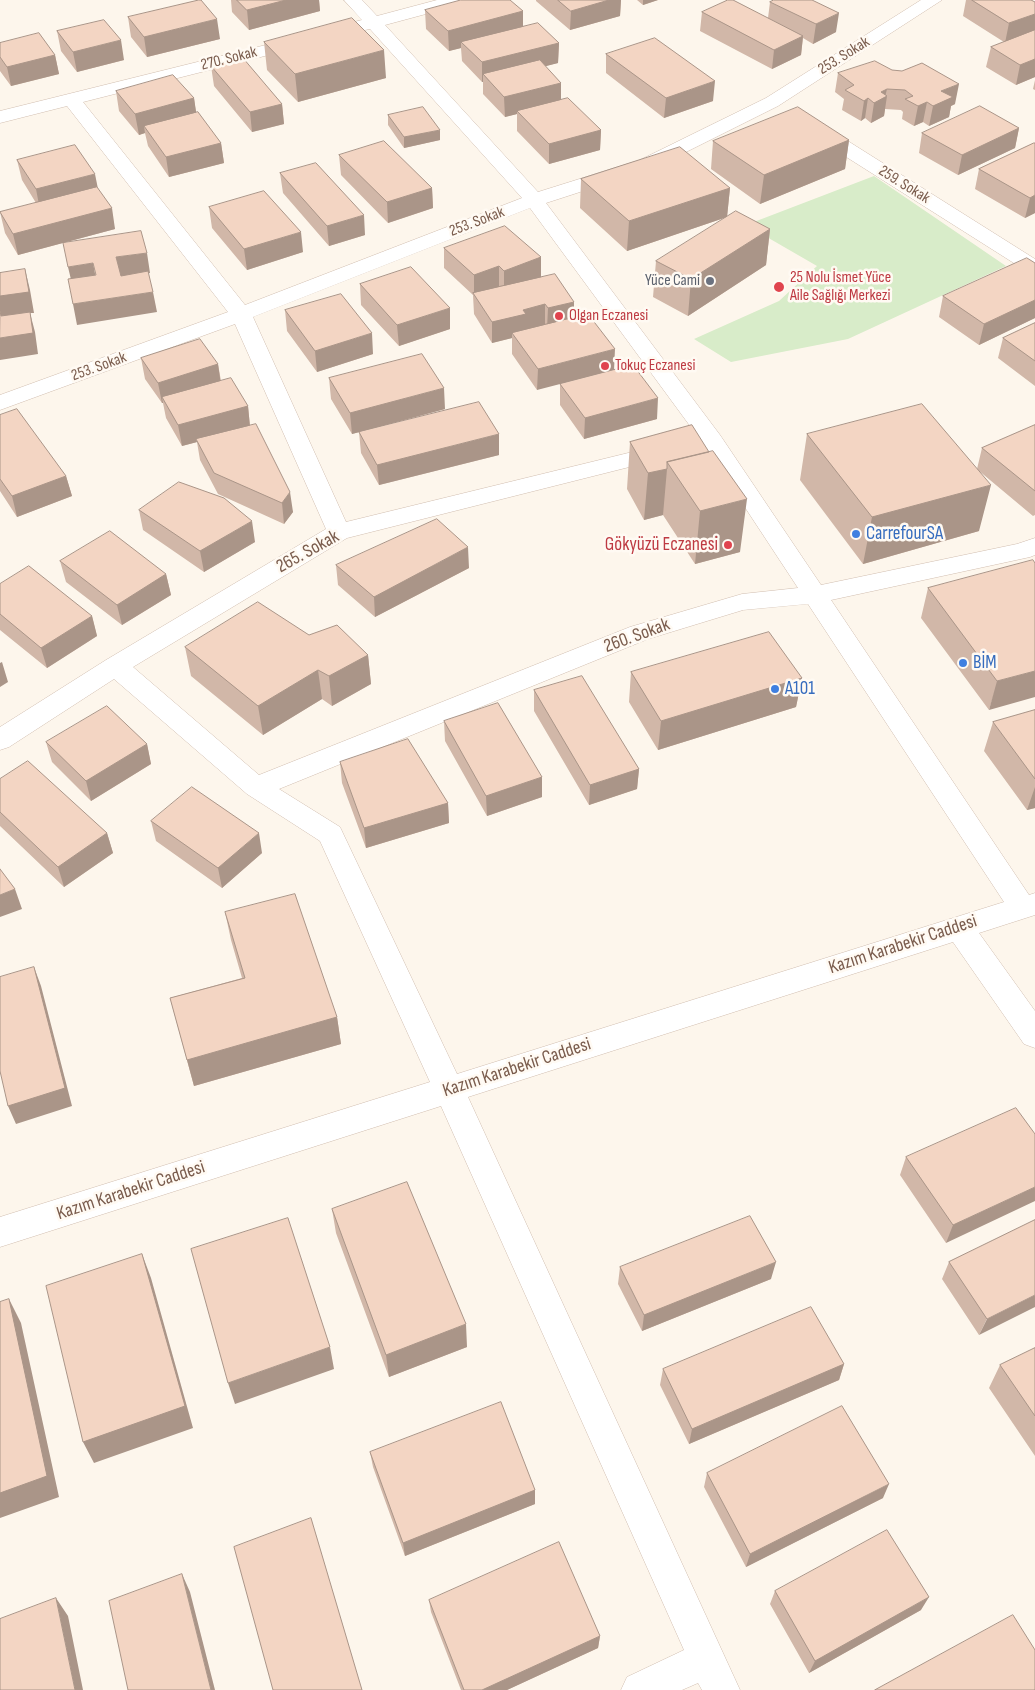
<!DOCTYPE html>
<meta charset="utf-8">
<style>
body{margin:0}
canvas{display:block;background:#fdf6ec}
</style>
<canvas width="1035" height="1690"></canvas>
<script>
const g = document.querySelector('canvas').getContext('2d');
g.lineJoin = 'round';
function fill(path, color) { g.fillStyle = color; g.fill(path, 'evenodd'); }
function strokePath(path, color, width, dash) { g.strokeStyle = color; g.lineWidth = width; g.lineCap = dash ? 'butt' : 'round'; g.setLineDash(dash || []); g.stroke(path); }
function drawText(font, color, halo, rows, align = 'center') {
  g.font = font + ' "Sofia Sans Condensed",sans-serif'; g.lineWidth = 5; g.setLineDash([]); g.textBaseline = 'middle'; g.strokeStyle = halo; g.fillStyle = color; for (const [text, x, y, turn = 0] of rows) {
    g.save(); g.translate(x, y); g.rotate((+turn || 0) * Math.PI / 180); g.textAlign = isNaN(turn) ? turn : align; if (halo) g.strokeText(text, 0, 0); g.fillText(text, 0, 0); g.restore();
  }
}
fill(new Path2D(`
 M874,176L1006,266L848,339L731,362L694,339L779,301L817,266L746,225Z`), '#d8ecc9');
const minor = new Path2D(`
 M344,0H362L377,16L437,0H466L463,4L385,25L538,192L640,160L766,98L921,0H942L778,106L654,168L546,203L720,435L821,585L1017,544L1035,538V555L1030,557L831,600L1029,895L1035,893V915L979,933L1035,1011V1048L1024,1044L953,942L468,1097L740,1690H702L698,1683L682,1690H621L627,1677L684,1650L441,1106L0,1247V1217L430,1082L320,841L247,794L114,679L9,747L0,750V727L106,660L326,529L235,324L0,410V395L228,312L67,106L0,123V111L302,36L308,37L311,41L308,45L83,102L245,305L522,198L370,29L360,31L354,30L351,26L354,22L362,20ZM530,208L704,445L798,588L742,594L630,627L259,775L133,667L347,538L665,458L673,456L676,451L673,446L665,444L346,522L253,317ZM808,604L1004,902L457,1074L340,827L279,789L648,639L743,610Z
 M817,124L824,126L1035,259V274L1028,272L810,134L808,130L810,126Z`);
strokePath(minor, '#d1beb0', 1);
fill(minor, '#fff');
fill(new Path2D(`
 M231,0H319L320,11L249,30L232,12Z
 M536,0H621L620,16L570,30L536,1Z
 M637,0H658L643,5Z
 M966,0H1031L1035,2V77L1016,85L986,67L991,47L1004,42L963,16Z
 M770,2L836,32L813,44L803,38L801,55L772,69L700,31L702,12L768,18Z
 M425,10L523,11V26L559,43L558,63L545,66L561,83V99L601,130L600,150L549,164L517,131V114L505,117L483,94V82H482L462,61L461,48L449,51L426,29Z
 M128,17L220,39L147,57L131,37Z
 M57,31L124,60L77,72L61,51Z
 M264,42L386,78L298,102L267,70Z
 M0,43L55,55L59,74L11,86L0,71Z
 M606,54L713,101L664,118L606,73Z
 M211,66L282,104L284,124L252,132L214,86Z
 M892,70L955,104L951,106L949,117L929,126L923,122L914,126L902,119L903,112L901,110L885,109L884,116L871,123L865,118L861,121L842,110L844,99L835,92L838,73Z
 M1035,80V90L1033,89Z
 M116,91L194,98L196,113L221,143L224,163L169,177L148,146L145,133L139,135L119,111Z
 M388,115L440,140L404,148L388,125Z
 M1019,128L1015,148L958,175L919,153L922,133Z
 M849,140L845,169L760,204L711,169L713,141Z
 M1034,143L1035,213L1025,218L975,189L979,169Z
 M339,155L432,188L433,208L388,223L341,175Z
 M17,160L98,188L115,229L18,255L5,233L0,212L36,203L22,180Z
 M280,173L365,235L329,246L283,193Z
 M581,179L730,188L727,217L627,251L580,208Z
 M209,207L303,252L247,270L212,228Z
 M770,229L766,265L688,316L653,297L656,261Z
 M444,248L541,257V277L574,302L537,390L512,354V338L492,343L474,314L473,295L444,268Z
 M1035,263V318L979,345L939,317L943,296Z
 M360,284L450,329L399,346L361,305Z
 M285,310L373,354L317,372L287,331Z
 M1035,323V386L998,358L1003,338Z
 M141,358L218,364L221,381L248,406L250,426L293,512L284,524L218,494L200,460L197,442L182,446L166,418L163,403H162L145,379Z
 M329,378L445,409L352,434L331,399Z
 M560,384L657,419L584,439L560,405Z
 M0,415L66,476L72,496L17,517L0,491Z
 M692,425L740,552L695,564L663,515L644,520L627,489L630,442Z
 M1035,425V515L1033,516L978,470L979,531L863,564L800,480L807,434L977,469L982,448Z
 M359,432L499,455L379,485L361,453Z
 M139,510L255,542L204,572L143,530Z
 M60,561L166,574L171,595L122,625L66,582Z
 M1035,563L989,710L921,618L928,588Z
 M336,565L469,568L375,617L338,585Z
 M0,584L92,616L97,636L47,668L0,630Z
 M309,635L368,655L371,684L332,706L322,699L263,735L191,676L185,647Z
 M631,672L802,678L796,707L658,750L629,702Z
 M534,690L639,769L637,789L589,805L534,711Z
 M1035,710V808L1027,810L984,751L993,722Z
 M444,721L542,777V797L487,816L445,741Z
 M46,742L147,744L151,764L91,801L52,762Z
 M340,762L448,803L449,823L366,848L342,783Z
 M0,779L107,833L113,853L64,887L0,826Z
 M151,821L262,853L222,888L156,841Z
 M225,912L337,1017L341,1044L194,1086L170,998L242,978L231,940Z
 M1035,1134L946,1243L900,1175L906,1157Z
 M332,1209L467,1347L389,1377L336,1233Z
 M1035,1220L979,1335L942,1279L949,1262Z
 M620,1267L771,1279L642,1331L618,1284Z
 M1035,1348V1456L989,1388L1000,1365Z
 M844,1364L839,1380L689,1444L660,1385L663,1369Z
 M370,1452L535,1490V1504L405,1556L373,1467Z
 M707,1473L883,1498L746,1567L704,1487Z
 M775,1591L921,1610L809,1673L770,1604Z
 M429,1600L600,1636L598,1648L507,1690H461L431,1612Z`), '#d1b7a8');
fill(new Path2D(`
 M286,0H319L320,11L249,30L247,10Z
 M609,0H621L620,16L570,30L571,11Z
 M643,0H658L643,5Z
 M523,11V31L461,42V48L449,51L448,31Z
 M839,13L836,32L813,44L816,24Z
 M1035,14V32L1005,43L1009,23Z
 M217,19L220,39L147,57L144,37Z
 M803,36L801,55L772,69L774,50Z
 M121,40L124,60L77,72L73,52Z
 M559,43L558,63L489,81L483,74V82H482V62Z
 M384,50L386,78L298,102L295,74Z
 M55,55L59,74L11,86L7,67Z
 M1035,59V77L1016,85L1020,65Z
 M715,81L713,101L664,118L666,98Z
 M561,83V103L517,111V114L505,117L504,97Z
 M959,84L955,104L951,106L949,117L929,126L933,106L941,91Z
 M887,89L885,97L887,96L884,116L871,123L874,103L881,92Z
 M194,98L197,118L144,126L145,133L139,135L135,114Z
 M868,98L865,118L861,121L864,101Z
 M927,102L923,122L914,126L918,106Z
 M282,104L284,124L252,132L250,112Z
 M1019,128L1015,148L958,175L962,155Z
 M440,130V140L404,148V137Z
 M601,130L600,150L549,164V144Z
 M849,140L845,169L760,204L764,175Z
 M221,143L224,163L169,177L166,157Z
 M95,174L99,194L40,210L36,189Z
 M432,188L433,208L388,223L387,202Z
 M730,188L727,217L627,251L629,221Z
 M1035,195V213L1025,218L1030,198Z
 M112,208L115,229L18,255L13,234Z
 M364,215L365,235L329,246L327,226Z
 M770,229L766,265L688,316L691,279Z
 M301,232L303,252L247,270L244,249Z
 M147,253L150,273L120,278L116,257Z
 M541,257V278L504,292V271Z
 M93,263L97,284L73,288L68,267Z
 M499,266V287L474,294V275Z
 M25,269L30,290L34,313H30L35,332L38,354L0,360V338L6,337L0,311V296Z
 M153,292L157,312L77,325L73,304Z
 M1035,300V318L979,345L984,324Z
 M574,302V322L547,329L548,308Z
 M545,304V325L512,333V338L492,343V322L523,310Z
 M450,308V329L399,346L397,325Z
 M372,333L373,354L317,372L315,351Z
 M615,349L614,370L537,390L538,369Z
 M218,364L221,385L162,397L163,403H162L158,383Z
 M444,388L445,409L352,434L350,413Z
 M658,398L657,419L584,439L585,418Z
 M248,406L250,427L196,439L197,442L182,446L178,425Z
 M499,434V455L379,485L377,465Z
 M667,469L663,515L644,520L648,473Z
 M66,476L72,496L17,517L12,496Z
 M991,485L979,531L863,564L872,517Z
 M290,492L293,512L284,524L282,503Z
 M747,499L740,552L695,564L700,511Z
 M252,521L255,542L204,572L200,551Z
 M468,547L469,568L375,617L374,597Z
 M166,574L171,595L122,625L117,605Z
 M92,616L97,636L47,668L41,648Z
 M368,655L371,684L332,706L329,676Z
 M2,662L8,682L0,687V663Z
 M318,670L322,699L263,735L258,706Z
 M1035,671V697L989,710L997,681Z
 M802,678L796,707L658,750L661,721Z
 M147,744L151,764L91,801L86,781Z
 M639,769L637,789L589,805L590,785Z
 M542,777V797L487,816L486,796Z
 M1035,787V808L1027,810Z
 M448,803L449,823L366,848L364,828Z
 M107,833L113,853L64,887L58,867Z
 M259,833L262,853L222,888L218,868Z
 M15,889L22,909L0,917V895Z
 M34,967L41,986L72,1106L16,1124L8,1106Z
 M337,1017L341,1044L194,1086L187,1060Z
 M1035,1187V1201L946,1243L953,1225Z
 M142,1254L151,1278L193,1428L94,1463L83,1442Z
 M776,1262L771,1279L642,1331L644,1315Z
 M1035,1295V1307L979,1335L987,1319Z
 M9,1299L21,1323L59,1497L0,1518V1493Z
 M466,1324L467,1347L389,1377L386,1355Z
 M330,1347L334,1369L235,1404L228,1383Z
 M844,1364L839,1380L689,1444L692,1429Z
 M889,1484L883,1498L746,1567L750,1554Z
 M535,1490V1504L405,1556L403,1543Z
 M182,1574L190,1592L215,1690H211Z
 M929,1597L921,1610L809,1673L815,1661Z
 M56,1598L68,1616L83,1690H75Z
 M600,1636L598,1648L507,1690H482Z`), '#aa9588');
const building = new Path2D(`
 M199,0H201L217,19L144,37L128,17Z
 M237,0H286L247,10Z
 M461,0H510L523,11L448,31L425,10Z
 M558,0H609L571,11Z
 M728,0H733L803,36L774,50L702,12Z
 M774,0H812L839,13L816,24L770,2Z
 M972,0H1031L1035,2V14L1009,23Z
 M352,18L384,50L295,74L264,42Z
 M104,20L121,40L73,52L57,31Z
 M538,23L559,43L482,62L461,42Z
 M1035,30V59L1020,65L991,47Z
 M39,33L55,55L7,67L0,57V43Z
 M655,38L715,81L666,98L606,54Z
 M243,58L282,104L250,112L211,66Z
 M540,60L561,83L504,97L483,74Z
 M875,61L892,70L902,71L922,63L959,84L941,91L953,97L933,106L927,102L918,106L905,99L913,96L905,90L887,89L881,92L887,96L874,103L868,98L864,101L845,90L854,85L838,73Z
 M173,75L194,98L135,114L116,91Z
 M568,98L601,130L549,144L517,111Z
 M980,106L1019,128L962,155L922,133Z
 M423,107L440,130L404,137L388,115Z
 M798,107L849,140L764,175L713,141Z
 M198,112L221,143L166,157L144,126Z
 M384,141L432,188L387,202L339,155Z
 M1034,143H1035V195L1030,198L979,169Z
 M75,145L95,174L36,189L17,160Z
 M680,147L730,188L629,221L581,179Z
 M316,163L364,215L327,226L280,173Z
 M97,187L112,208L13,234L0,212Z
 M264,191L301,232L244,249L209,207Z
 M736,211L770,229L691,279L656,261Z
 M505,226L541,257L504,271L499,266L474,275L444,248Z
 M141,231L147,253L116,257L121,276L148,271L153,292L73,304L68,279L96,275L93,263L68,267L63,243Z
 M1027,258L1035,263V300L984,324L943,296Z
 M411,267L450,308L397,325L360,284Z
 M25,269L29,292L0,296V273Z
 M555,274L574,302L548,308L545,304L523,310L526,314L492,322L473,293Z
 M341,294L372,333L315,351L285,310Z
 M0,311L1,316L30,312L33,333L0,338Z
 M588,314L615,349L538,369L512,333Z
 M1035,323V361L1003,338Z
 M200,339L218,364L158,383L141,358Z
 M422,354L444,388L350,413L329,378Z
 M633,365L658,398L585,418L560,384Z
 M231,378L248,406L178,425L162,397Z
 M479,402L499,434L377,465L359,432Z
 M922,404L991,485L872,517L807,434Z
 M17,409L66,476L12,496L0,479V415Z
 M256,424L290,492L282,503L214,473L196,439Z
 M692,425L709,452L667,462V469L648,473L630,442Z
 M1035,425V491L982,448Z
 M713,451L747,499L700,511L667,462Z
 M179,482L224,498L252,521L200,551L139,510Z
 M437,519L468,547L374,597L336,565Z
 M110,531L166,574L117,605L60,561Z
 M1033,560L1035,563V671L997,681L928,588Z
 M29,566L92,616L41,648L0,614V584Z
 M258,602L309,635L337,625L368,655L329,676L318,670L258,706L185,647Z
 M769,632L802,678L661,721L631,672Z
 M582,676L639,769L590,785L534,690Z
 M498,703L542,777L486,796L444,721Z
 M107,706L147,744L86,781L46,742Z
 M1035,710V779L993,722Z
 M408,739L448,803L364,828L340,762Z
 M28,761L107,833L58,867L0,812V779Z
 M192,787L259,833L218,868L151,821Z
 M0,869L15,889L0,895Z
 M295,894L337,1017L187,1060L170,998L245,978L225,912Z
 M34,967L65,1088L8,1106L0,1071V977Z
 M1016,1108L1035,1134V1187L953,1225L906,1157Z
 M407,1182L466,1324L386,1355L332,1209Z
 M750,1216L776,1262L644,1315L620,1267Z
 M288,1218L330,1347L228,1383L191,1249Z
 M1035,1220V1295L987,1319L949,1262Z
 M142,1254L185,1406L83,1442L46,1286Z
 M9,1299L47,1476L0,1493V1302Z
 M811,1307L844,1364L692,1429L663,1369Z
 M1035,1348V1416L1000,1365Z
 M501,1402L535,1490L403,1543L370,1452Z
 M842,1406L889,1484L750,1554L707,1473Z
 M311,1518L362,1690H273L234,1547Z
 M887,1530L929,1597L815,1661L775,1591Z
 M559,1542L600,1636L482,1690H464L429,1600Z
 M182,1574L211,1690H128L109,1601Z
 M56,1598L75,1690H0V1619Z
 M1013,1615L1035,1650V1690H875Z`);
fill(building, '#f3d5c3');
strokePath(building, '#aa9588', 1);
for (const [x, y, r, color] of [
 [710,281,5,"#6b7280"],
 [779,287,6,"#e0444e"],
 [559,316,5,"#e0444e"],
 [605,366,5,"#e0444e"],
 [856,534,5,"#3f7fe0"],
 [728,545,5,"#e0444e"],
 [963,663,5,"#3f7fe0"],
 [775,689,5,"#3f7fe0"]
]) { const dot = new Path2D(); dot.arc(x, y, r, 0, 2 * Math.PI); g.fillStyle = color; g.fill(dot); strokePath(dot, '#fffaf3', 2); }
drawText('16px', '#7a5c4d', '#fffaf3', [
 ["253. Sokak",844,56,-32],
 ["270. Sokak",229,59,-14],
 ["259. Sokak",904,185,32],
 ["253. Sokak",477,222,-21],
 ["253. Sokak",99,367,-20]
]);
drawText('16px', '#be3a42', '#fffaf3', [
 ["25 Nolu İsmet Yüce",790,278],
 ["Aile Sağlığı Merkezi",790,296],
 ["Olgan Eczanesi",569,316],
 ["Tokuç Eczanesi",615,366]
], 'left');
drawText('16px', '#5b616d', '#fffaf3', [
 ["Yüce Cami",700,281]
], 'right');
drawText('19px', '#366cbe', '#fffaf3', [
 ["CarrefourSA",866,534],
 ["BİM",973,663],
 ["A101",785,689]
], 'left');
drawText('19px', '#be3a42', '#fffaf3', [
 ["Gökyüzü Eczanesi",718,545]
], 'right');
drawText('19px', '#7a5c4d', '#fffaf3', [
 ["265. Sokak",308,552,-29],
 ["260. Sokak",637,636,-20],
 ["Kazım Karabekir Caddesi",903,945,-18],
 ["Kazım Karabekir Caddesi",517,1068,-18],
 ["Kazım Karabekir Caddesi",131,1191,-18]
]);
</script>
